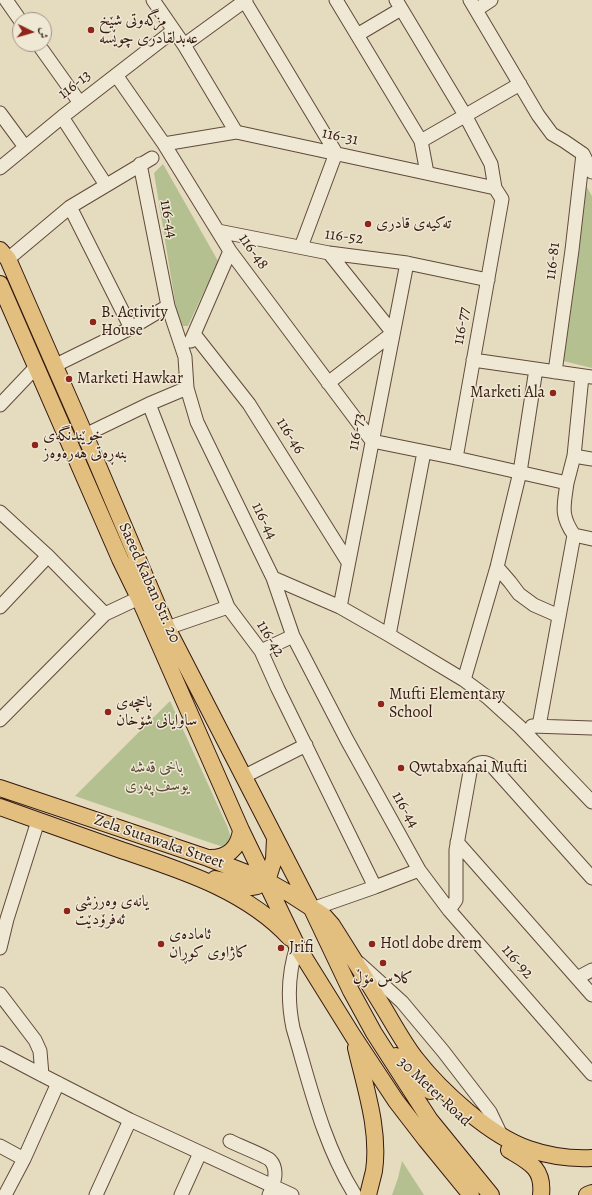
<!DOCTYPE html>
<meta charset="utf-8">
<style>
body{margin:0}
#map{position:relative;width:592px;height:1195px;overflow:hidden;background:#e5dbbe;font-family:Alegreya,Amiri,serif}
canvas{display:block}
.north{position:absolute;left:12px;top:12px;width:40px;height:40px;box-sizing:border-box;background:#eee8d5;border:1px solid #a49586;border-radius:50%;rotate:95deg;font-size:11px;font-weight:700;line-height:16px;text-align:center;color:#35190f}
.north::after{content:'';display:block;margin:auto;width:14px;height:18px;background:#8f2418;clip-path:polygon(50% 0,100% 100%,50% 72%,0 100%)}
</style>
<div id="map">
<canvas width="592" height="1195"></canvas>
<div class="north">ش</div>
</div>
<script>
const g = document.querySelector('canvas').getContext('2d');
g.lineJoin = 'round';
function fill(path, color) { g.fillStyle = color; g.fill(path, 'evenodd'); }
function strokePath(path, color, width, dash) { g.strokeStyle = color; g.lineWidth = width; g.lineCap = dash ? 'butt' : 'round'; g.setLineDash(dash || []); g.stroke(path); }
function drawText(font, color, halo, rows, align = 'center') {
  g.font = font + ' Alegreya,Amiri,serif'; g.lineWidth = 3; g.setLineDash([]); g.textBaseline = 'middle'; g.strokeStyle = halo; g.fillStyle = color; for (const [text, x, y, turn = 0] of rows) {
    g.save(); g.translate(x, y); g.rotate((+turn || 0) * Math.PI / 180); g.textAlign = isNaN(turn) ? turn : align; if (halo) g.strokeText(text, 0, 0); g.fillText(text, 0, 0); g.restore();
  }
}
fill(new Path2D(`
 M163,164L218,261L188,326H179L154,173Z
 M581,177L592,196V368L559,360Z
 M170,701L228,828L231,838L228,845L221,846L214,844L75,796Z
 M402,1161L424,1195H392L398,1178Z`), '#b5c091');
const minor = new Path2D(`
 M6,0L20,20
 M153,0L184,45L236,132
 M244,0L336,153L301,247
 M336,0L421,141
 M396,0L465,115L491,164L495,188
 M470,0L538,115L552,134L564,141L583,154L592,172
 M476,10L491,0
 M357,35L401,9
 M38,44L80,103
 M184,45L246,0
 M116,75L164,144L230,251L372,441L456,458L567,483L574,456L582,376
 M0,113L25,147
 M62,117L106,185
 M164,144L236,132L495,188L502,199L456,458
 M140,164L168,306L185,357L187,388L197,422L273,578L293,636L347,740L419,870L449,910L592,1074
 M0,168L62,117L173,31
 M427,173L421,141L520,84
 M70,207L131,328
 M218,231L329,253L407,263L488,280
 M8,259L70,207L152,158
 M194,334L249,404L348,562
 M191,341L230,251
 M473,360L592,377
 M54,366L131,328L168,306
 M555,372L572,250L583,154
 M328,383L393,333L329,253
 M149,404L228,607L261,651L278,689L375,887
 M0,405L36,367
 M85,435L149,404L187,388
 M574,456L592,459
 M567,483C564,506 560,515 574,535L592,539
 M0,512L48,556L105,614
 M497,567L510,582L519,594L534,605L559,616
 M273,578L340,607L389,635L464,680L487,697L520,727L592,802
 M0,607L48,556
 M340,607L407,263
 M167,628L228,607
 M389,635L424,452
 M261,651L293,636
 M464,680L497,567L520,472L536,369
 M0,720L105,614L139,598
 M532,726L592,728
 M539,726L574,535
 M243,777L306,745
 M457,842L592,995
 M312,909L375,887L419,870
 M449,910L456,900V850L470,772C474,762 484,760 492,766L592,878
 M297,946C288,973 287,999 293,1028C310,1085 323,1144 355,1195
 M0,948L7,919L38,821
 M359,963L402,1002L443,1051L490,1112L501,1135
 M577,978L592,970
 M0,994L35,1040L40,1051L42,1075
 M0,1053L42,1075L130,1120L292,1195
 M230,1141C237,1145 266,1156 270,1160C279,1169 274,1185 269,1195
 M0,1146L24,1159
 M5,1195L24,1159L58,1083
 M96,1195L130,1120
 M181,1195L200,1153`);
const major = new Path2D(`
 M0,250L8,259L85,435L167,628L312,909L351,991L374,1033L430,1120L491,1195
 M0,284L120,559L139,598L241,830L297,946L353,1036L396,1101L426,1140L471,1195
 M0,788L208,858L267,881L290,894L324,916L332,925C348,950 364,976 380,1002C392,1021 402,1041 416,1059C441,1091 490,1136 529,1149C549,1156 571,1159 592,1158
 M0,807C40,821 81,836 121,850C180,870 246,890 290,938
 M208,858C227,859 239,848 241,830
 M215,879L251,887L257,886L267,881L274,859L275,839
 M356,1048C365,1087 380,1130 374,1171C372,1179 370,1187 368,1195
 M396,1056L430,1091
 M509,1150C529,1162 544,1168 541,1195
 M587,1195L592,1193`);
strokePath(minor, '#614a3b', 15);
strokePath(major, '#35190f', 18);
strokePath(minor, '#eee8d5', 13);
strokePath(major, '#e2be7f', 16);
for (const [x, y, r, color] of [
 [91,30,4,"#8f2418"],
 [368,224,4,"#8f2418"],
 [93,322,4,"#8f2418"],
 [69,379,4,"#8f2418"],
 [553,393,4,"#8f2418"],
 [35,445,4,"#8f2418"],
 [381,704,4,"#8f2418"],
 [108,712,4,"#8f2418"],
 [401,768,4,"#8f2418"],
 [67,911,4,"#8f2418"],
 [161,944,4,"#8f2418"],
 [372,944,4,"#8f2418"],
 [281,948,4,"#8f2418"],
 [383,963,4,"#8f2418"]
]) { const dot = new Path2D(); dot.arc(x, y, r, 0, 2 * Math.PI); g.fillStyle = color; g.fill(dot); strokePath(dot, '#eee8d5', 1.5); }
drawText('16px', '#35190f', '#eee8d5', [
 ["مزگەوتی شێخ",99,21],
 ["عەبدلقادری چوێسە",99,39],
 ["تەکیەی قادری",376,224],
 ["B. Activity",101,313],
 ["House",101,331],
 ["Marketi Hawkar",77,379],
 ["Marketi Ala",545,393,"right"],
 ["خوێندنگەی",43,436],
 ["بنەڕەتی هەرەوەز",43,454],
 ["Mufti Elementary",389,695],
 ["School",389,713],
 ["باخچەی",116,703],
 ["ساوایانی شۆخان",116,721],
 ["Qwtabxanai Mufti",409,768],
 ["یانەی وەرزشی",75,902],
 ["ئەفرۆدێت",75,920],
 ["ئامادەی",169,935],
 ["کاژاوی کوڕان",169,953],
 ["Hotl dobe drem",380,944],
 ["Jrifi",289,948],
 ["کلاس مۆڵ",383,979,"center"]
], 'left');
drawText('16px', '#35190f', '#eee8d5', [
 ["116-13",75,85,-38],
 ["116-31",340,137,12],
 ["116-44",168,219,79],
 ["116-52",344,237,8],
 ["116-48",253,252,55],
 ["116-81",553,261,-83],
 ["116-77",462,326,-80],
 ["116-73",357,432,-79],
 ["116-46",290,436,58],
 ["116-44",264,521,64],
 ["Saeed Kaban Str. 20",149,583,66],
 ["116-42",270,639,59],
 ["116-44",405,810,61],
 ["Zela Sutawaka Street",159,842,19],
 ["116-92",517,962,49],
 ["30 Meter Road",434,1092,43]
]);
drawText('italic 16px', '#5b4b36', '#eee8d5', [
 ["باخی قەشە",157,768],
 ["یوسف پەری",157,786]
]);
</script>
